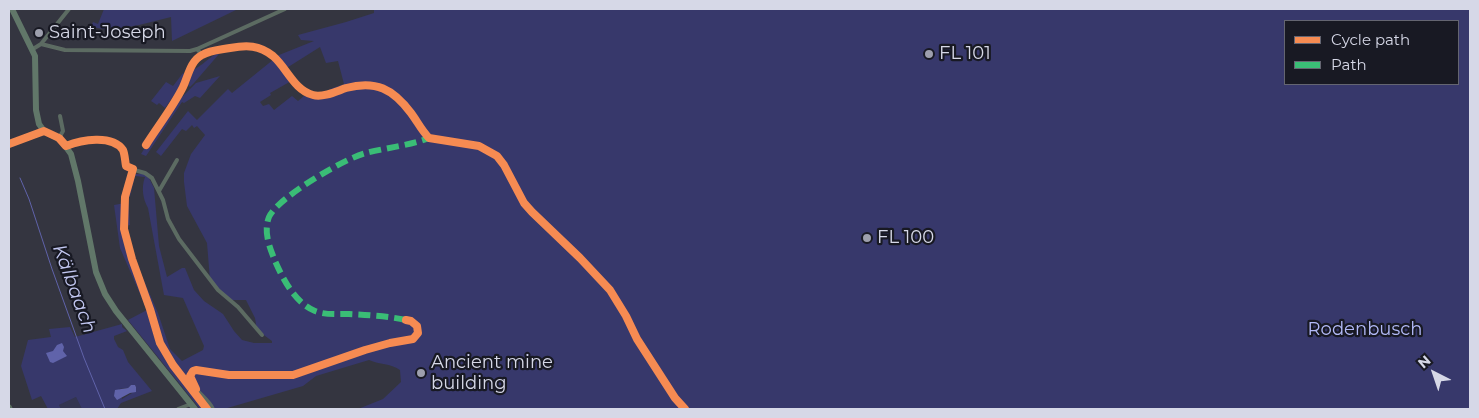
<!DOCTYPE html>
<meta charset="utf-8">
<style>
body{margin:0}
#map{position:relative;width:1479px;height:418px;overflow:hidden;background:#343540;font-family:Montserrat,sans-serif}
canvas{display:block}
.frame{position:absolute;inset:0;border:10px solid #d6d8e7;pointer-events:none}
.legend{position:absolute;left:1284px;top:20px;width:175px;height:65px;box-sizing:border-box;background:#181923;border:1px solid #646571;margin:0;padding:6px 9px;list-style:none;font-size:15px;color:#d6d8e7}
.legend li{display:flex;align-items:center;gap:10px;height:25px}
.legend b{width:25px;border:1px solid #646571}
.north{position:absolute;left:1409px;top:348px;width:50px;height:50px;-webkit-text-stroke:4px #181923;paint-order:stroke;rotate:319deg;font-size:14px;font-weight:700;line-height:20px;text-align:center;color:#d6d8e7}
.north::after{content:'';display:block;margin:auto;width:18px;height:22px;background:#d6d8e7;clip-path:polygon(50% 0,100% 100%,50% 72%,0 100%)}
</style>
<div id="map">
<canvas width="1479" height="418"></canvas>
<div class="frame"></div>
<ul class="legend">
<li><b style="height:6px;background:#f68b52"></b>Cycle path</li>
<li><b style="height:6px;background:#3abd76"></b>Path</li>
</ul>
<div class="north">N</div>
</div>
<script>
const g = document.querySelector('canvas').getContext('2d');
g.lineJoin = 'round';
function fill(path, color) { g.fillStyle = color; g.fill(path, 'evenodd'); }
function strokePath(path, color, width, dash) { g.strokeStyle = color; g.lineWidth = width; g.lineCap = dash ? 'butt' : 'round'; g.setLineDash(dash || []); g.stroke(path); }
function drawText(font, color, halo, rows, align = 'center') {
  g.font = font + ' Montserrat,sans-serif'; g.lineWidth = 4.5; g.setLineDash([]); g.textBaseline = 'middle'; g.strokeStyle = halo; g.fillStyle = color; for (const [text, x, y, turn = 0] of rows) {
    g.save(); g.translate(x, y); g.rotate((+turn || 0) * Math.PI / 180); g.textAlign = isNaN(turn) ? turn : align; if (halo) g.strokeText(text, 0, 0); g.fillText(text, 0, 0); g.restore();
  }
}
fill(new Path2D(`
 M76,397L82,409H61L59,405Z`), '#333550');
fill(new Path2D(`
 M104,9H238L172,41L171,17L139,25L111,30L91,27L93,22L98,24Z
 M374,9H1470V409H358L383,399L401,382L400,370C390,363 380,365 369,360L316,376L303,386L224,409H200L128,320L147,310L120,248L114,205L125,203L127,187L131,174H144L149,178L154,188L159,246L167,277L182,268H185L194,290L204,301L223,314L234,331L242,340L254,343H272V341L257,330L255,318L246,300H230L210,280L207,243L187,206L184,182V173L191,154L205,135L197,126L194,128L192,125L186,131L182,129L161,156L156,152L188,111L197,120L228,89L232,93L279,55L314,41L301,40L298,35L346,22L374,13ZM1285,21H1458V84H1285ZM320,47L326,63L338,61L344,84L330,89C324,99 314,97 304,96L298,101L292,96L274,110L269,104L263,106L260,102L271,95L270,93L293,80L285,69ZM135,176L145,177C141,188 143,199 148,208L164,295L183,298L204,346L203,350L182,361L170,349L158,313L134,258L126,226L130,225L128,197L130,196Z
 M217,49H220L219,54L194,83L190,87L188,85L190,81L187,79L189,71C199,69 207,59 216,54Z
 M183,73L186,75L180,87L165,108L159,103L157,105L151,101L166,82L173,86Z
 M220,76L200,98L195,96L184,103L182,102L146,156L141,154L175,100L181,98L196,83Z
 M122,324V327L127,331L114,336V339L118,347L123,350L128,362L152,391L121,403L117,409H82L76,397L59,405L61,409H48L41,396L32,400L21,366L28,340L51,337L49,329L70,327L75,337ZM131,385H135L136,387L132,393L122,399L119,389L128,388Z`), '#37386b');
fill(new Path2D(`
 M62,343L64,347L63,351L67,356L53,363L50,362L46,353L53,351L57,345Z
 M131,385H135L136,387V392L130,393L117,400L114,396L115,390L128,388Z`), '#6063aa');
strokePath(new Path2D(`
 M20,178L29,199L52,269L84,358L105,409`), '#6063aa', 1);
strokePath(new Path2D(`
 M41,44L65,50L190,51L197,49L285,9
 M33,49L41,44L69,9
 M197,49L202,55C207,54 211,50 216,49C220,49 224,49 228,49C234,48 240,45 246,45C280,46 284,84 312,94C321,98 332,92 341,90C375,80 393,86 413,116C418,123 423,131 429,138L479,146L497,156L504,165L524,203L532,212L580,258L610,290L626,316L637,339L675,398L685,409
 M59,138L63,131L60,116
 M9,144L44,131
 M66,146C81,140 111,134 122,149C126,155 124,162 127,168L145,173L152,178L163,200L168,219L179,239L218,290L238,307L262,335
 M159,191L177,160
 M178,409L191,404
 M213,409C207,396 192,391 190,376L193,371L229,375H293L365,350L390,343L413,339L418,333L417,326L411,321L406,320`), '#5c6b62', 4);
strokePath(new Path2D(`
 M9,407L10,409`), '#5c7063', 5.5);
strokePath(new Path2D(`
 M12,9L35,56L36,110L39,124L44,131L61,140L71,154L78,181L96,272L105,294L116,311L195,409`), '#617769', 6);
strokePath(new Path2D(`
 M406,320C387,316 368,315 349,314C337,314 325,315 315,311C295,303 283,279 275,261C270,248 263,232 269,217C277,198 345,158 366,153C385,148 412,145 429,138`), '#3abd76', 6, [12, 6]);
strokePath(new Path2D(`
 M9,144L44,131L59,138L66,146C81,140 112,134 123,150C125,155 125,161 126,166L133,169L125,197L124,229L132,259L150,309L160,343L173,365L207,409
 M146,145C158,126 173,107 183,87C188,77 190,61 202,55C211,50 220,50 230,48C247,45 259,45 273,56C287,68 294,90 313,95C323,98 337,91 346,88C376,80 393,89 411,113C417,121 422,131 429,138L479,146L497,156L504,165L524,203L532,212L580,258L610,290L626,316L637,339L675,398L685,409
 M196,389L190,376L193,371L196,370L229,375H293L365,350L390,343L413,339L418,333L417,326L411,321L406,320`), '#f68b52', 8);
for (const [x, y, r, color] of [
 [39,33,5,"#9d9fad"],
 [929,54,5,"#9d9fad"],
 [867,238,5,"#9d9fad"],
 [421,373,5,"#9d9fad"]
]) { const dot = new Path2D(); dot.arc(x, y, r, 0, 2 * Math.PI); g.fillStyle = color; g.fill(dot); strokePath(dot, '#181923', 2); }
drawText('18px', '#d6d8e7', '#181923', [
 ["Saint-Joseph",49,33],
 ["FL 101",939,54],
 ["FL 100",877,238],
 ["Ancient mine",431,363],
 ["building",431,384]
], 'left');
drawText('18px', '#b3baf8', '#181923', [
 ["Rodenbusch",1365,330]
]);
drawText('italic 19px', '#c2c7f1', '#181923', [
 ["Kälbaach",74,289,70]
]);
</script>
